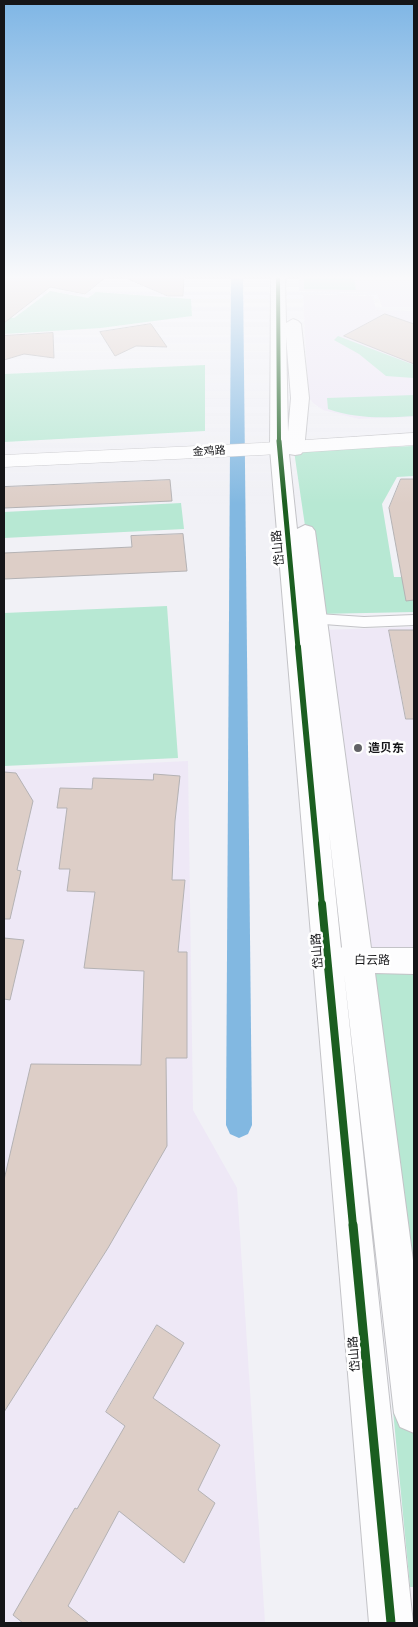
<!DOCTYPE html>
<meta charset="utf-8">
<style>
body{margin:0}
#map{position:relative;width:418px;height:1627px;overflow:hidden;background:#f1f1f6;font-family:Commissioner,sans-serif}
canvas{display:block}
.frame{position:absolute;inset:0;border:5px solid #151518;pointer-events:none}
</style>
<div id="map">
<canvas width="418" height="1627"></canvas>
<div class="frame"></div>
</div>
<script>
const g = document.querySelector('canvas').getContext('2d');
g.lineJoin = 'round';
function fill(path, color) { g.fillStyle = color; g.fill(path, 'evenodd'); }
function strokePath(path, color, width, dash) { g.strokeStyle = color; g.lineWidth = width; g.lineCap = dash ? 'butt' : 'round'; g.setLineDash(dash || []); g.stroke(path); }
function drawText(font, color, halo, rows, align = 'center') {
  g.font = font + ' Commissioner,"Noto Sans SC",sans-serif'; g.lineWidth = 5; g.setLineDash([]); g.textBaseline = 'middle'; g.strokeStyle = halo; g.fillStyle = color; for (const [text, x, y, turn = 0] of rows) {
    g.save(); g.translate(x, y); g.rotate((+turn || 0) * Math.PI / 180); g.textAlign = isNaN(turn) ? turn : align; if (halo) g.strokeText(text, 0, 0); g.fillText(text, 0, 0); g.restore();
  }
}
fill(new Path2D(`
 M299,277H414V307H382L377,293L299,291Z
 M303,294L373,296L376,310L414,311V417L359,419L323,410L313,403L308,396Z
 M414,627V952L355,951L321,630Z
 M188,761L193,1110L237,1188L265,1623H4V770Z`), '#eee8f6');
fill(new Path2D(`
 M304,277H354L356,290L304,289Z
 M50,291L88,298L96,292L191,299L192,316L101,328L4,334V316L14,318Z
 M338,336L414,365V378L386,376L359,354L334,340Z
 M205,365V431L4,442V374Z
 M414,395V416C384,418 357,419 328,409L327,398Z
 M414,446V476L397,477L382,504L394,577H414V612L318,614L294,451Z
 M181,503L184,529L4,538V512Z
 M167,606L178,758L4,766V613Z
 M350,964L414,965V1587H410Z`), '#b7e8d3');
fill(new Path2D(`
 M231,277H243L252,1125L248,1134L239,1138L230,1134L226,1125Z`), '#82b8e1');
const building = new Path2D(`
 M4,277H106L85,294L50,287L4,323Z
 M124,277H184L183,296H168Z
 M385,314L414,324V364L344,336Z
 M151,324L167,347L136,346L115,356L100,332Z
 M53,333L54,358L24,354L4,360V336Z
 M401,479H414V600L406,601L389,508Z
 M170,480L172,501L4,508V487Z
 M183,534L187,571L4,579V553L132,547L131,536Z
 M389,630H414V719H406Z
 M4,772L16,773L33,801L17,870L21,871L10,919H4Z
 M154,774L180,776L175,821L172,880H185L178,952H187V1058H166L167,1146L108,1248L4,1412V1180L31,1064L141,1065L144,971L84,968L95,892L67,891L70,869H59L67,808H57L60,788L92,789L93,778L153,780Z
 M4,938L24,940L10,1000L4,999Z
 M157,1325L184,1343L153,1398L220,1445L198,1490L215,1503L184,1563L119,1511L68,1606L89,1623H23L13,1615L75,1508L77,1509L125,1426L106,1412Z`);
fill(building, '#ddcec7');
strokePath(building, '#b4b2b4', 1);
const street = new Path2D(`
 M303,613L364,617L414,615V625L364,627L297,622L295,618L297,614Z`);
const secondary = new Path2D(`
 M271,277H285L286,323L293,319L298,321L301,324L309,398L304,450L301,454L295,455L289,454L297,529L305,525L312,527L315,531L371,948H414V974L375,973L414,1268V1433L400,1427L394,1413L344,973L413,1623H369L270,449ZM286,336L291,398L288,432ZM329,831L342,947L341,948Z`);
const primary = new Path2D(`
 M414,433V445L261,455L4,467V455L261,443Z`);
strokePath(street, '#c3c3c7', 2);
strokePath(secondary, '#c3c3c7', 2);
strokePath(primary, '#c3c3c7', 1);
fill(street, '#fdfdfe');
fill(secondary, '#fdfdfe');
fill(primary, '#fdfdfe');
strokePath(new Path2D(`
 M278,277L279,442`), '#1b5e20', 4);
strokePath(new Path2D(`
 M279,441L298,648`), '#1b5e20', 5);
strokePath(new Path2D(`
 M298,647L322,905`), '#1b5e20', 6);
strokePath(new Path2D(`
 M322,904L353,1226`), '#1b5e20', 8);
strokePath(new Path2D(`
 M353,1225L391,1623`), '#1b5e20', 9);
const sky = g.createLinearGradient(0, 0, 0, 504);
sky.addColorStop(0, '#7fb6e5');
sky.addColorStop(0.55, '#f9f9fb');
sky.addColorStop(1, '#f9f9fb00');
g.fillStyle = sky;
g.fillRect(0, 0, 418, 504);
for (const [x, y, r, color] of [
 [358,748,5,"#626266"]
]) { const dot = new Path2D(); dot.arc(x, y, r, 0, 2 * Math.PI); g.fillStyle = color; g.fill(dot); strokePath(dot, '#fff', 2); }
drawText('11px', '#151518', '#fff', [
 ["金鸡路",209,451,-3]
]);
drawText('12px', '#151518', '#fff', [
 ["岱山路",278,548,-96],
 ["岱山路",317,951,-95],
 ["白云路",372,960,1],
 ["岱山路",354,1354,-95]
]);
drawText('bold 12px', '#151518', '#fff', [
 ["造贝东",368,748]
], 'left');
</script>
